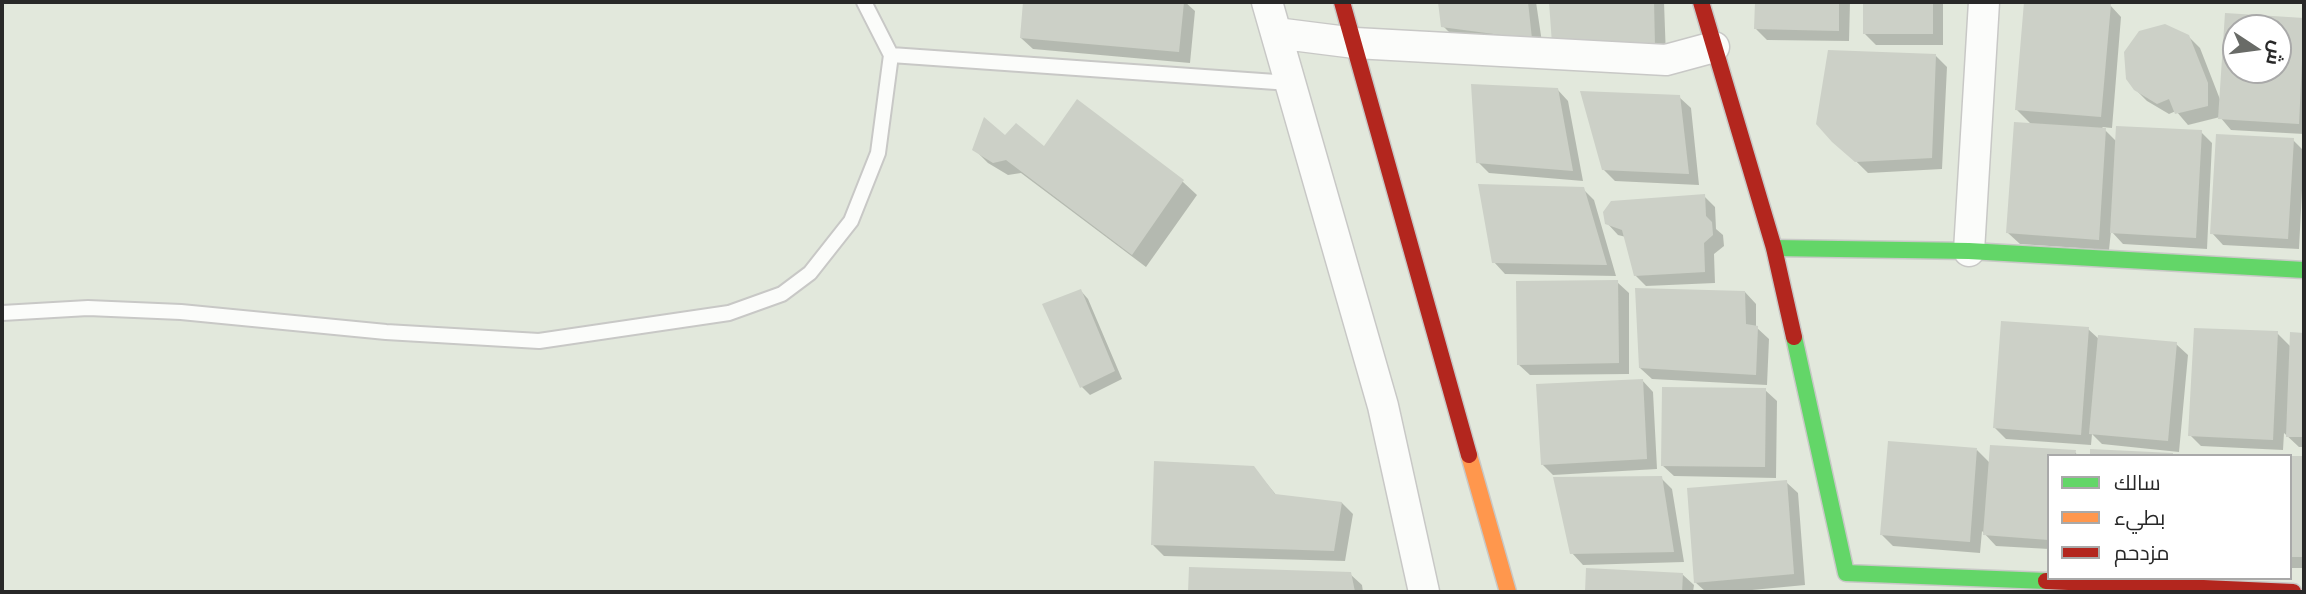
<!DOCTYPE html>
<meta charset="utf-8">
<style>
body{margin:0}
#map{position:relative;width:2306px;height:594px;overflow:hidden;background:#e2e8dc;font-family:Mulish,Cairo,sans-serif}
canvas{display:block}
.frame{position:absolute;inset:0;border:4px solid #282828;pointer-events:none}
.legend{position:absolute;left:2047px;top:454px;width:245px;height:126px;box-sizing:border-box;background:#fff;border:2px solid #a9a9a9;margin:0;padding:9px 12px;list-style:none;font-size:21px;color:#282828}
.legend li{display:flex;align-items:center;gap:14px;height:35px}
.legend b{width:35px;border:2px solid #a9a9a9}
.north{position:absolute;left:2222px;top:14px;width:70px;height:70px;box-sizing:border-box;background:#fff;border:2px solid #a9a9a9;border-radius:50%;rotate:103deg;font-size:19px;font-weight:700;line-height:28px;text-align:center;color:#282828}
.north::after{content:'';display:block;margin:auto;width:24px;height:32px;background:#696b67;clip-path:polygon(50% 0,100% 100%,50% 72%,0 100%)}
</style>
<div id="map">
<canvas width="2306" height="594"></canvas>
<div class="frame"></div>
<ul class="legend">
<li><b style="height:9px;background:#63d668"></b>سالك</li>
<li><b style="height:9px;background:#ff974d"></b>بطيء</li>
<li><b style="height:9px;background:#b3261e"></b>مزدحم</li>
</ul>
<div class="north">ش</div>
</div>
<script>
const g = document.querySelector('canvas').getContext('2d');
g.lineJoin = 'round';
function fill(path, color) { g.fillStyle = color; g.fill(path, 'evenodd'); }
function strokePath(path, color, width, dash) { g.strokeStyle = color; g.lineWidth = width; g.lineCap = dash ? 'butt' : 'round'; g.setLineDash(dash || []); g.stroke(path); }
fill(new Path2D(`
 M1025,2H1185L1195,11L1190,63L1033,49L1021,38Z
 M1439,2H1536L1543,49L1455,38L1443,26Z
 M1550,2H1664L1666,57L1554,43Z
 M1756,2H1850L1849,41L1767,40L1756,29Z
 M1865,2H1943V45H1876L1865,34Z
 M2025,2L2110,5L2121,17L2112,128L2102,127L2117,142L2201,132L2212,143L2207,249L2123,244L2111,231L2109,250L2020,244L2008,233L2032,125L2017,110Z
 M2226,15L2304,19V134L2231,130L2220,117L2188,125L2176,111L2169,114L2147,101L2135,89L2188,36L2200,48L2221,102ZM2236,28H2278V70H2236Z
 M1936,56L1947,67L1942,169L1868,173L1818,124Z
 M1557,89L1568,101L1583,181L1489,173L1478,162Z
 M1679,97L1691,108L1699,185L1615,181L1603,169Z
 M1077,102L1183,182L1197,195L1146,267L1021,173L1008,175L988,163L974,149L1005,137L1044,149Z
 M2293,140L2304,151L2299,249L2223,245L2212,233Z
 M1583,189L1594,200L1616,276L1505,274L1494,262Z
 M1704,196L1715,207L1716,229L1723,235L1724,246L1714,254L1715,283L1646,286L1635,275L1626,237L1618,235L1607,223Z
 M1617,282L1629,293V374L1530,375L1518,364Z
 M1081,291L1088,299L1122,379L1090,395L1082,387Z
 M1745,292L1756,304V327L1769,339L1767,385L1652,379L1640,368Z
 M2088,329L2100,340L2176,344L2188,355L2179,452L2102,444L2092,434L2091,445L2006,439L1995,428Z
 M2277,333L2291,347L2292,334H2304V447H2299L2284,433L2283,450L2201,446L2190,435Z
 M1642,380L1653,392L1657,469L1553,475L1542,464Z
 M1765,390L1777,401L1776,478L1674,476L1662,465Z
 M1977,450L1990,463L2075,452L2078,456H2049V549L1996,546L1982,531L1980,553L1893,546L1882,535Z
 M2290,458H2304V568H2290Z
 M1253,467L1277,496L1342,503L1353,514L1345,561L1164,556L1153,545Z
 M1661,478L1672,489L1684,562L1583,565L1572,553Z
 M1786,482L1798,493L1805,585L1731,592H1706L1695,582Z
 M1190,568L1350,574L1362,585L1363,592H1190Z
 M1588,570L1682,574L1694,585L1693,592H1587Z`), '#0003');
fill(new Path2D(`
 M1023,2H1184L1179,52L1020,38Z
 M1438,2H1528L1532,39L1441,27Z
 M1549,2H1654L1655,47L1552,44Z
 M1755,2H1839V31L1754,29Z
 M1863,2H1933V34H1863Z
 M2024,2L2111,4L2101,117L2015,110Z
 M2225,13L2304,18L2299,124L2218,119ZM2236,28H2278V70H2236Z
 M2165,24L2189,35L2208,83V106L2175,114L2169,99L2157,104L2134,90L2126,79L2124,52L2139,31Z
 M1828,50L1936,54L1932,158L1855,162L1832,142L1816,124Z
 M1471,84L1558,88L1573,171L1476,163Z
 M1580,91L1680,95L1689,174L1602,170Z
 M1077,99L1184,180L1132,255L1006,160L993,163L972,150L984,117L1005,135L1016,123L1044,146Z
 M2014,122L2106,128L2099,240L2006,233Z
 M2116,126L2202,130L2196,238L2110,233Z
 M2216,134L2294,138L2288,239L2210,234Z
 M1478,184L1584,187L1607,265L1492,263Z
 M1705,194L1706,216L1712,222L1713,235L1704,243L1705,272L1634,276L1622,230L1605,224L1603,212L1611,201Z
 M1618,280L1619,363L1517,365L1516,281Z
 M1635,288L1745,291L1746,324L1758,326L1756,375L1639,368Z
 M1081,289L1115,371L1080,388L1042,304Z
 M2001,321L2089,327L2081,435L1993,428Z
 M2194,328L2278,331L2273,440L2188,436Z
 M2290,332L2304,333V437H2286Z
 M2098,335L2177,342L2168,441L2089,434Z
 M1643,379L1647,459L1541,465L1536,384Z
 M1662,387L1766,388L1765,467L1661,466Z
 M1888,441L1977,448L1970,542L1880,535Z
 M1990,445L2076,450L2075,456H2049V540L1983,535Z
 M2090,449L2173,453V456H2090Z
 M2290,456H2304V557H2290Z
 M1154,461L1254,466L1275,494L1342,502L1334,551L1151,545Z
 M1662,476L1674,552L1570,554L1553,477Z
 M1787,480L1794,574L1694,583L1687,488Z
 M1189,567L1351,572L1355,592H1188Z
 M1586,568L1683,573L1682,592H1585Z`), '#ccd0c7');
const lane = new Path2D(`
 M891,55L1290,83
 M2,313L88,308L181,312L386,332L539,341L729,313L782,294L810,273L851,221L878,153L891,55L864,2`);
const street = new Path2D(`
 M1267,2L1383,406L1424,592
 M1276,33L1355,43L1666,60L1714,47
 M1969,251L1984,2`);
const fast = new Path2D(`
 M1774,248L1969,251L2304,270
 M1794,337L1846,573L2046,581`);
const slow = new Path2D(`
 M1469,455L1508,592`);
const jam = new Path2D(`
 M1342,2L1469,455
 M1701,2L1774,248L1794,337
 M2046,581L2293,592`);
strokePath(lane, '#c8c8c6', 18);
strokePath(street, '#c8c8c6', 33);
strokePath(fast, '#c8c8c6', 19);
strokePath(slow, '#c8c8c6', 19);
strokePath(jam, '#c8c8c6', 19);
strokePath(lane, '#fbfcfa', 14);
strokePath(street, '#fbfcfa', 30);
strokePath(fast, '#63d668', 16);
strokePath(slow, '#ff974d', 16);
strokePath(jam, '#b3261e', 16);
</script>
